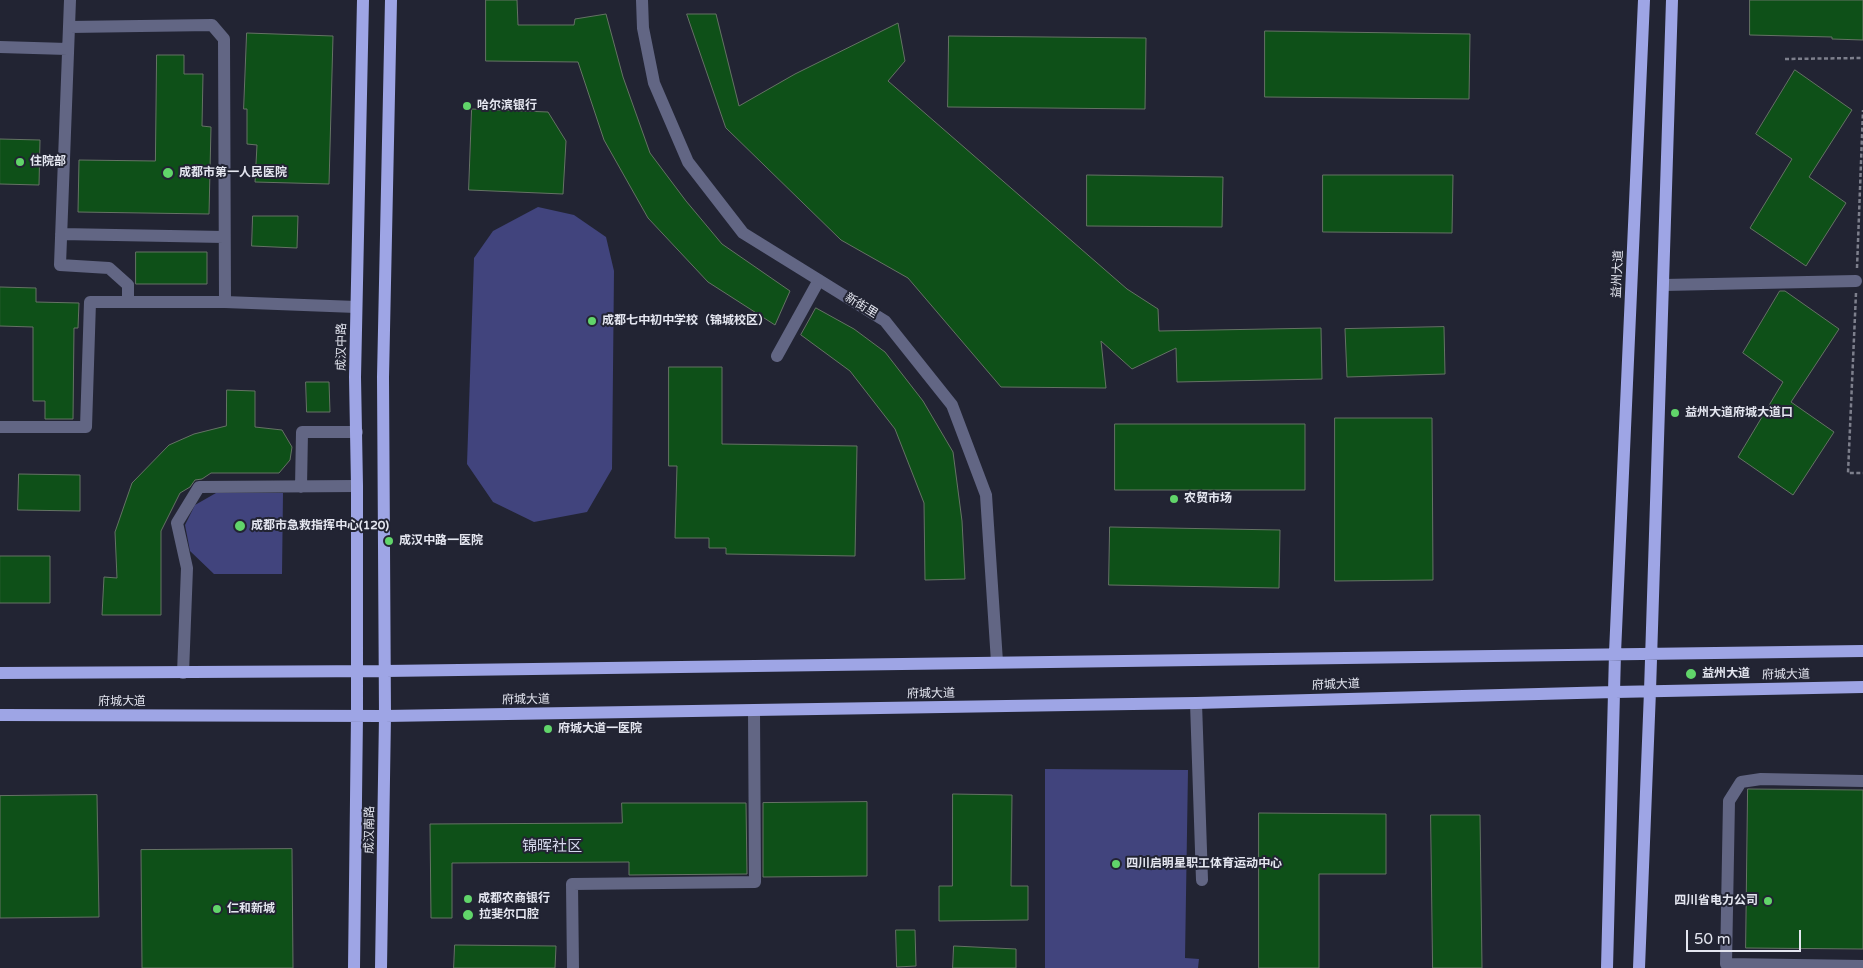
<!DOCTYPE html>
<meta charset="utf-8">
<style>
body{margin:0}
#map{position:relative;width:1863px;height:968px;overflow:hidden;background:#222433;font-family:"Varela Round",sans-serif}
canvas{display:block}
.scale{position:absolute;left:1686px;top:930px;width:115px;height:22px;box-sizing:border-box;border:2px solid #e4e6f0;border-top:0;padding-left:6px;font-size:15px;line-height:18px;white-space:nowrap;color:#e4e6f0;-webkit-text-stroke:4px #222433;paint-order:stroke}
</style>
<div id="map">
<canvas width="1863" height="968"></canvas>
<div class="scale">50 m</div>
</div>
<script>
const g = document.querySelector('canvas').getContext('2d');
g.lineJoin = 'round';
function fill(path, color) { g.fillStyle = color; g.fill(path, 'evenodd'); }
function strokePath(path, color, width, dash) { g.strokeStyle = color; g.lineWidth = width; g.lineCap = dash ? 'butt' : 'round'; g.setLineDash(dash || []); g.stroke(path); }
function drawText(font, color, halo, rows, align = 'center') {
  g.font = font + ' "Varela Round","Noto Sans SC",sans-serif'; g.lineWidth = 4; g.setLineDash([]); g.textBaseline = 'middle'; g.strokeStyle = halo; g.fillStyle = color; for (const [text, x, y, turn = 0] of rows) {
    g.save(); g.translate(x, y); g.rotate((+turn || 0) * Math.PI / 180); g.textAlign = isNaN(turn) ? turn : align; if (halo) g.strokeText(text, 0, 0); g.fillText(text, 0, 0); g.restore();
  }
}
fill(new Path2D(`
 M538,207L574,215L606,237L614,271L612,469L587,512L534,522L493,502L467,464L474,258L493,231Z
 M216,493H283L282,574H214L190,551L185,525L195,505Z
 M1045,769L1188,770L1185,958L1199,959L1198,968H1045Z`), '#41447d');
const building = new Path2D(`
 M486,0H517L518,25H574L575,19L606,14L623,77L650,153L686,201L722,244L790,291L775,325L708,282L648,218L604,140L578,62L486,61Z
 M1750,0H1863V40L1832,39V37L1750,35Z
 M687,14H716L739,106L795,74L898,23L905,61L888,81L1127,289L1158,309L1159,331L1321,328L1322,379L1177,382L1176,348L1132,369L1101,341L1106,388L1001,387L908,278L841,240L726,128Z
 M1265,31L1470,34L1469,99L1265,97Z
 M247,33L333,36L329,184L255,182L257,145L247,144V109H244Z
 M949,36L1146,38L1145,109L948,107Z
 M157,55H184V74H203L202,126L211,127L209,214L78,212L79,160L155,161Z
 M1795,70L1852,110L1809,177L1846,203L1806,266L1750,228L1792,159L1756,134Z
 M472,109L548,112L566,141L563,194L469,190Z
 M0,139L40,140L39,185L0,184Z
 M1087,175L1223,177L1222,227L1087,226Z
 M1323,175H1453L1452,233L1323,232Z
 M253,216H298L297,248L252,246Z
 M136,252H207V284H136Z
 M0,287L36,288V302L79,303L78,328H74L73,419H45V401H33V327L0,326Z
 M1780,291H1785L1839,329L1791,402L1834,432L1793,495L1738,457L1783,382L1743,353Z
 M816,308L854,329L885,352L923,401L953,452L962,521L965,579L925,580L924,503L895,429L850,371L801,335Z
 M1444,327L1445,374L1347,377L1345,329Z
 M669,367H722V444L857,446L855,556L726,554V548H709V538H675L677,466H669Z
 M306,382H329L330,412H307Z
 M227,390L255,391V427L282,430L292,447L290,460L279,473H211L202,479L195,480L190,487L180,493L161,531V615H102L104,577L117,578L115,532L132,483L169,445L194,434L226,426Z
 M1335,418H1432L1433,580L1335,581Z
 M1115,424H1305V490H1115Z
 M19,474L80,475V511L18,510Z
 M1110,527L1280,530L1279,588L1109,585Z
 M0,556H50V603H0Z
 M1748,789L1863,790V949L1746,948Z
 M953,794L1012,795L1011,886H1028V920L939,921V886H952Z
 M97,795L99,917L0,918V796Z
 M867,802V876L763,877V803Z
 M622,803H746L747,874L629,875V862L452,863V918H431L430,824L622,823Z
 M1259,813L1386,814V874H1319V968H1259Z
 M1431,815H1480L1482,968H1433Z
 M292,849L293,968H142L141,850Z
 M896,930H915L916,966L897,967Z
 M455,945L556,946L555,968H454Z
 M954,946L1016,949V968H953Z`);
fill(building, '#0e5018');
strokePath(building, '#657365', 1);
strokePath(new Path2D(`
 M1785,59L1863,58
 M1857,268L1863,110
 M1856,293L1848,473H1863`), '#7d7f8c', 2.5, [4, 2.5]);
strokePath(new Path2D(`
 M70,0L60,265L109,268L128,285V302
 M642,0L643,28L654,83L688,162L743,233L885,321L952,405L986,495L997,662
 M69,27L212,25L224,39L225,302L356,307
 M0,47L67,49
 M61,234L224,237
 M1664,285L1856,281
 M777,356L819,280
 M0,427H86L90,302H225
 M301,487L302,432H357
 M183,673L187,568L177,523L199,487L357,486
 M1196,703L1202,880
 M1863,781L1761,779L1741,782L1729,801L1726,964L1863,966
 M573,968L572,884L755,882L754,710`), '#626684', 12);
strokePath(new Path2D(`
 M0,673L385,671L1863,651
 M0,715L385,716L754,710L1196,703L1615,692L1863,687
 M354,968L357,715V486L355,377L363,0
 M381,968L385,716L383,377L391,0
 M1607,968L1615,653L1644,0
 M1639,968L1650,691L1672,0`), '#9ea5e5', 12);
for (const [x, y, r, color] of [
 [467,106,5,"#61d56a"],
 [20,162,5,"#61d56a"],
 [168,173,6,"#61d56a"],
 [592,321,5,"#61d56a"],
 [1675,413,5,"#61d56a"],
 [1174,499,5,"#61d56a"],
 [240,526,6,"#61d56a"],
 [389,541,5,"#61d56a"],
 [1691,674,6,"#61d56a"],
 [548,729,5,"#61d56a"],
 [1116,864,5,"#61d56a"],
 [468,899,5,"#61d56a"],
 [1768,901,5,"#61d56a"],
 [217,909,5,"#61d56a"],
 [468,915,6,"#61d56a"]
]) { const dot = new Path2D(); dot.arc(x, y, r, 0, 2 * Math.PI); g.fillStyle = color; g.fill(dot); strokePath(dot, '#222433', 2); }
drawText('bold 12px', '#e4e6f0', '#222433', [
 ["哈尔滨银行",477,106],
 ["住院部",30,162],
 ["成都市第一人民医院",179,173],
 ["成都七中初中学校（锦城校区）",602,321],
 ["益州大道府城大道口",1685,413],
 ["农贸市场",1184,499],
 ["成都市急救指挥中心(120)",251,526],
 ["成汉中路一医院",399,541],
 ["益州大道",1702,674],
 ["府城大道一医院",558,729],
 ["四川启明星职工体育运动中心",1126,864],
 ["成都农商银行",478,899],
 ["四川省电力公司",1758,901,"right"],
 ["仁和新城",227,909],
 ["拉斐尔口腔",479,915]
], 'left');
drawText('12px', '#e4e6f0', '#222433', [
 ["益州大道",1618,274,-87],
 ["新街里",861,306,32],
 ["成汉中路",342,347,-89],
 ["府城大道",1786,675,-1],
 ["府城大道",1336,685,-2],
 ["府城大道",931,694,-1],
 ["府城大道",526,700,-1],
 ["府城大道",122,702],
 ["成汉南路",370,830,-89]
]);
drawText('15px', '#d6d9ed', '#222433', [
 ["锦晖社区",552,847]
]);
</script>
